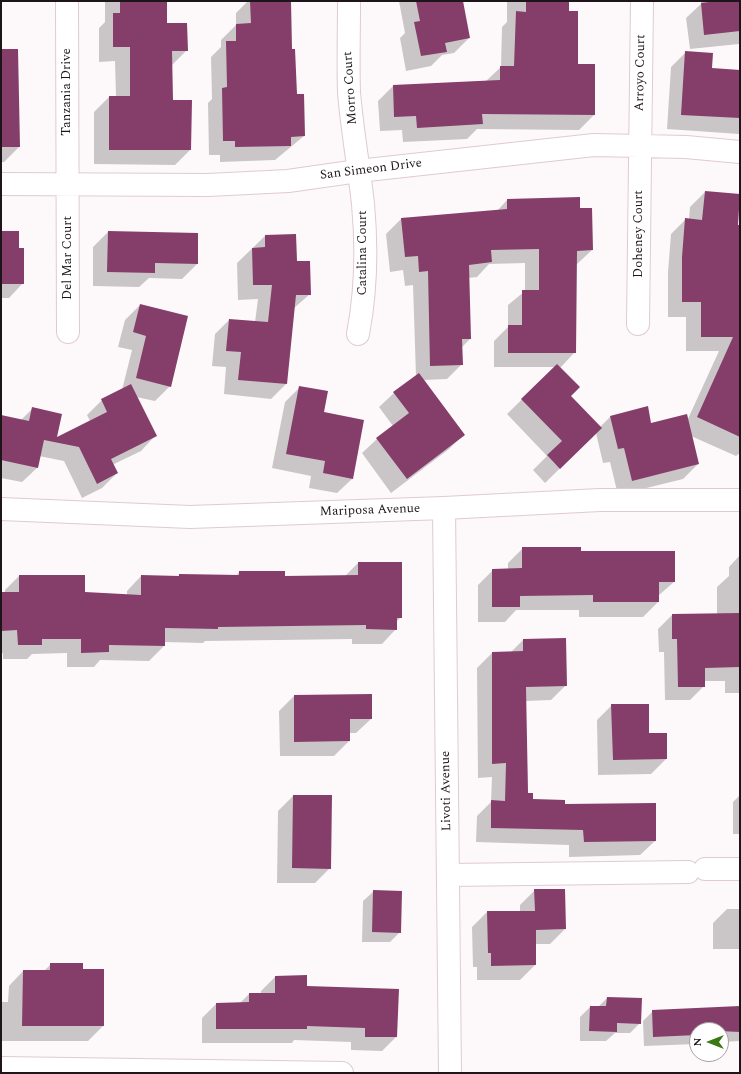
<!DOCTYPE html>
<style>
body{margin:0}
#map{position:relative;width:741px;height:1074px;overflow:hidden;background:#fdf8fa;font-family:Spectral,serif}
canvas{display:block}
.frame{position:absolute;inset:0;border:2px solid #1d1519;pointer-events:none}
.north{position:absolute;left:689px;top:1022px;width:40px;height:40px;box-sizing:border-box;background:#fff;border:1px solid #a5a1a3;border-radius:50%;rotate:270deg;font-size:11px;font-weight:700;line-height:16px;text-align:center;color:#1d1519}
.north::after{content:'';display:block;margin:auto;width:14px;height:18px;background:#3b7813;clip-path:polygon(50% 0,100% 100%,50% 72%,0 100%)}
</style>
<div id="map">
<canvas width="741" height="1074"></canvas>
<div class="frame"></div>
<div class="north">N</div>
</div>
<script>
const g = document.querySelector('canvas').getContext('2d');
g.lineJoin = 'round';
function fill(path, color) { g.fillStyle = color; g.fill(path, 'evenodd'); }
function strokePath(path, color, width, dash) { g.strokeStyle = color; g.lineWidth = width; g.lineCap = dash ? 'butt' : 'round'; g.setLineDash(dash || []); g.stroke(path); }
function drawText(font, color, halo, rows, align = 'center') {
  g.font = font + ' Spectral,serif'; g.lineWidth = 4; g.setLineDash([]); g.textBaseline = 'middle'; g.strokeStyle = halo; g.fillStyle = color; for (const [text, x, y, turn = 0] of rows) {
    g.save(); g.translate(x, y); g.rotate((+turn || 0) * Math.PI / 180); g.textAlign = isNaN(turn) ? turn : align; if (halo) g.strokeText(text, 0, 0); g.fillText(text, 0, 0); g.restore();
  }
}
fill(new Path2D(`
 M1,1V50L19,147L4,162H1Z
 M105,1H166V24L187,50L172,65V101L190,150L175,165L94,164V112L109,97H116L115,61L99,62V28L105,22Z
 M248,1H290L291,50L296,95L304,136L275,160L220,162V155H209L208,103L212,99L211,57L221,47V40L236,25V13Z
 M399,1H462L469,38L454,53L442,55L431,66L406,71L400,38L405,33Z
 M507,1H568V12L577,65L594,115L579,130L477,129L467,139L403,142L402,130L380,131L378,101L393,86L486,81L501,67L502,27L507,22Z
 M701,1H740L739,44L690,49L686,18L701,4Z
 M686,52L711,69L740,71L739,134L667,129L671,67Z
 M705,192L736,225L740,226V453L736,456L691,436L698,464L683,479L618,495L610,462L603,463L596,433L545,483L533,470L547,456L507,414L555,367H494V341L508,327V305L525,291V263L489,264L477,277L468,278L470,339L461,348L462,364L447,379L423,380L464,434L449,449L391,493L362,453L377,439L393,426L379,407L394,393L416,376L413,285L405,286L403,270L390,272L386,234L401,219L497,211L507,200L579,209L592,250L576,265L575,352L560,368L570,396L600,427L610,417L651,424L687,421L719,351H686V317H668V272L671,234L686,219H689L690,207Z
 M1,232L18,248L23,283L9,298H1Z
 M108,232L197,264L182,279L149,278L139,287L93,286V247Z
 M265,236L296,262L310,294L293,309L286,384L271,399L224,394L226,367L212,366L215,334L229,320L255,322L258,299L238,300L237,263Z
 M140,305L170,386L155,401L136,397L155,436L141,451L112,465L117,473L102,488L82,498L64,461L39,456L37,468L22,482L1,478V416L21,420L32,409L56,439L90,421L87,415L102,400L122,390L132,350L118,347L125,320Z
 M1,308L2,343L1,344Z
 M300,387L323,413L352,479L337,493L309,488L311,476L272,468L285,402Z
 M523,548L580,552L674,582L658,596V602L643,617H579V610H516L505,622H478V585L493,570H508V563Z
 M740,555V693H725V681H704V686L690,700H665L664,652H659L658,629L672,615L717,614V587L729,576V567Z
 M358,563L401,617L396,622V629L382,644H352V639L205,641L203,643L164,642V646L149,661L100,660L94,667H67V653L32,654L27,659H3V653H1V593H5V590L19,576L84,593L127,595V591L141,576L177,577L180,575L236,576L239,572L284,577L345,576Z
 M523,640L566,685L551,700L525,701L528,794L532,800L564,805L655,841L640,855L569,857V845L476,842L477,816L491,802L492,777L478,778L477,668L492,653L511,652Z
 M294,696L371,719L356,733H349V741L334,756H280L279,711Z
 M612,705L648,734L666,759L651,774L598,775L597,720Z
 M740,795V834H733V802Z
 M293,796H331L330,868L315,883H277L278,811Z
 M535,890L565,929L550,944H535V965L520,980H477V967H473L472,927L487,912H520V905Z
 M374,891L400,932L390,942H362L363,901Z
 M727,909H740V949H713V923Z
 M51,964L82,970L103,1026L88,1041H1V1002H8L9,986L23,971H44Z
 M275,977L306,987L396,1037L382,1051L351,1050V1042L294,1040L292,1043H202V1018L216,1004L240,1003L249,994H261V991Z
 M607,998L640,1023L630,1033H615L606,1041H580V1017L590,1007H598Z
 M740,1008V1041L721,1042V1030H697V1044L644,1046L643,1021L653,1011Z`), '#0003');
fill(new Path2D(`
 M120,1H167V23H187L188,51H172L173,100H192L191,150H109V96H130V47H113V13H120Z
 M250,1H291L292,49H295L297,94H304L305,136L291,137V146L235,147V141H223L222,88L227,87L226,41H236V24L251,23Z
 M416,1H463L470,38L445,43L447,52L421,56L414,22L420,21Z
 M526,1H569V11H578V64H595V115L482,114L483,124L417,128L416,116L394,117L393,85L500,80V66H514L516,11L526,12Z
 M717,1H740V31L704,35L701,3Z
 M1,49H18L20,147H1Z
 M685,51L713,53L712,68L740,70V118L681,115Z
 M705,191L740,194L738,225H740V437L697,417L733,337H701V302H682V257L685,218L702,220Z
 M580,197V208H592L593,250L577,251L576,353H508V325H522V290H539V249L491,250L492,262L469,265L471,339H462L463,365L430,366L428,271L419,272L418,256L405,257L401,218L507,209V199Z
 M1,231H19V248H24V284H1Z
 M108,231L198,233V264L155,263V273L107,272Z
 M296,234L297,261H310L311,295H296L287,384L238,380L241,352L226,351L229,319L268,322L272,285H253L252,248L265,247V235Z
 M140,304L188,316L171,387L136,378L146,336L133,332Z
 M557,364L580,387L571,396L602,428L560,469L547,455L562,441L521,399Z
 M419,373L465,435L407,479L376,438L409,413L393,392Z
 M131,384L157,436L111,459L118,473L97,484L79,447L44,440L38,468L1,460V415L29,421L32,407L62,414L57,437L107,412L101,399Z
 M299,386L328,391L324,412L364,420L353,479L323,473L325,461L286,454Z
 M648,406L651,423L687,414L699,464L632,481L624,448L618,449L610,416Z
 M522,547H581V551H675V582H659V602H593V595L520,596V607H492V569L522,568Z
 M358,562H402V618H397V630L366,629V625L218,627V629L165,628V646L109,645V652L81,653V639H42V645H18L17,630L1,631V592H19V575H85V592L141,595V575L179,576V574L239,575V571H285V576L358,575Z
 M740,613V667L705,668V687H678L677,639H672V614Z
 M566,638L567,686L526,687L528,793H533V799L565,800V804L656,803V841L584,842L583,830L491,828V800L505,801L506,763L492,764V652L523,651V639Z
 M372,694V719H350V741L294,742V695Z
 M611,704H649V733H667V759L613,760Z
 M293,795H332L331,869L292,868Z
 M534,889H565L566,929L536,930V965L491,966V953H488L487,911H535Z
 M373,890L402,891L401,933L372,932Z
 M50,963H83V969H104V1026H22L23,970H50Z
 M307,975V986L399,989L397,1037H365V1028L307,1026V1029H216V1003L249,1002V993H275V976Z
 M607,997L642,998L641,1024L617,1023V1032L589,1031L590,1006H606Z
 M740,1006V1032L697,1030V1035L653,1037L652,1010Z`), '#853d69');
const minor = new Path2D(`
 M67,1L68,332
 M349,4C349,34 348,63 349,92C352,130 359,167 363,204C367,247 366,292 358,334
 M1,184L208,185L288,181L358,171L594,145L686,147L740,152
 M638,324L642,1
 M444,508L450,1073
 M1,509L190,517L444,508L600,500H740
 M705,869H740
 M448,875L688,872
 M1,1068L342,1073`);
strokePath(minor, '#dfcad5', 24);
strokePath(minor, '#fff', 22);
drawText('13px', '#1d1519', '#fff', [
 ["Arroyo Court",641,73,-89],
 ["Morro Court",351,88,-94],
 ["Tanzania Drive",67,92,-90],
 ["San Simeon Drive",371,170,-7],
 ["Doheney Court",639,234,-90],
 ["Catalina Court",363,253,-90],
 ["Del Mar Court",68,258,-90],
 ["Mariposa Avenue",370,511,-2],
 ["Livoti Avenue",447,791,-91]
]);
</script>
